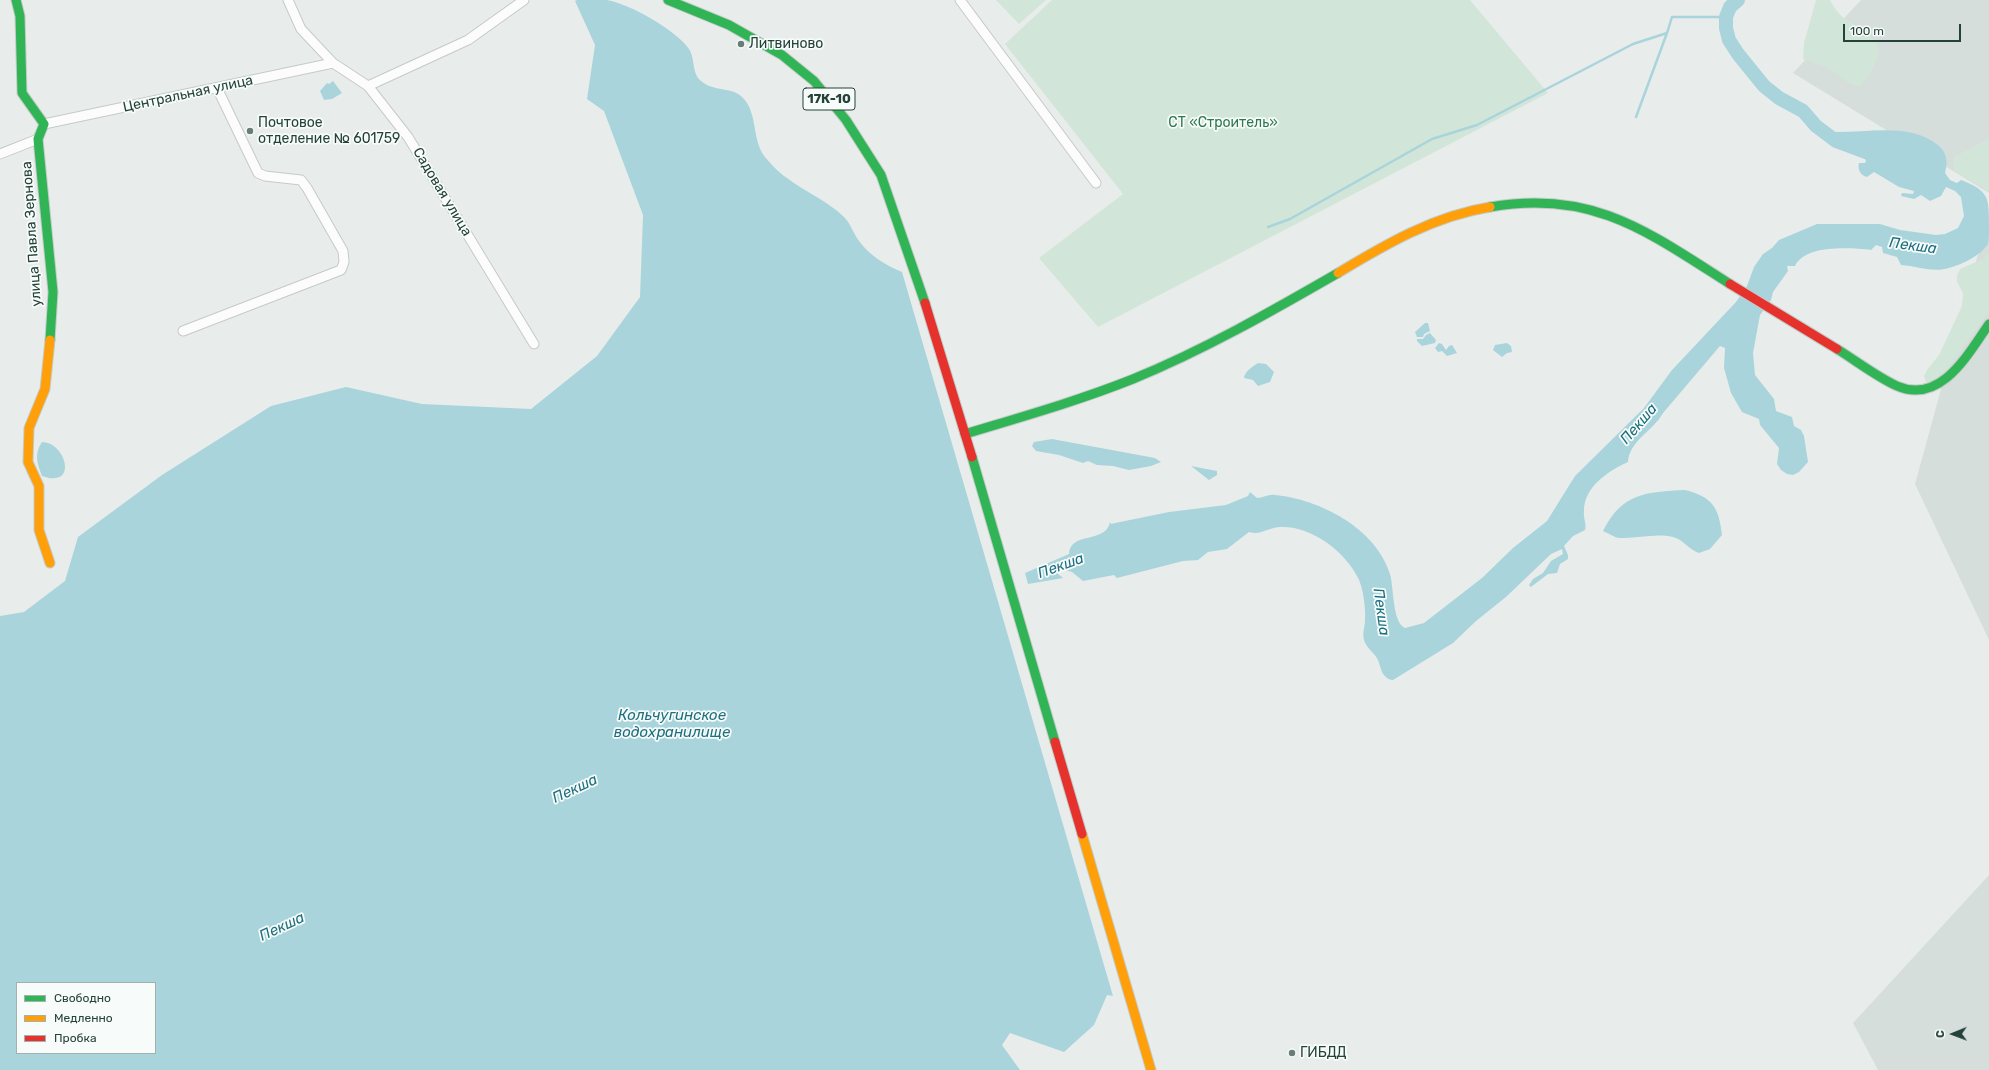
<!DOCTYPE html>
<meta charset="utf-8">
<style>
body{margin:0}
#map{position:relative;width:1989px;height:1070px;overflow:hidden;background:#e8edeb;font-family:Rubik,sans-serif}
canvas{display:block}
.legend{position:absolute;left:16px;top:982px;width:140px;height:72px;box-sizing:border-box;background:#f7fbf9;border:1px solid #a3b1ad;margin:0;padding:5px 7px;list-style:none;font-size:12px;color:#24423a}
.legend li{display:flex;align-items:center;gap:8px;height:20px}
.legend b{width:20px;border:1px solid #a3b1ad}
.north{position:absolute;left:1933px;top:1014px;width:40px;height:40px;-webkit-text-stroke:3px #f7fbf9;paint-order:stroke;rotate:269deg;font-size:11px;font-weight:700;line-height:16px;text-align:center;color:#24423a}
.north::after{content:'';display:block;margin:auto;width:14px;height:18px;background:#24423a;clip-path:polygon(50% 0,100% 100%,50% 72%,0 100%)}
.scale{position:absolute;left:1843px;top:24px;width:118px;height:18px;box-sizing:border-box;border:2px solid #24423a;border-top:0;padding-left:5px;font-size:12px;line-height:14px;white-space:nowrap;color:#24423a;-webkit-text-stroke:3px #f7fbf9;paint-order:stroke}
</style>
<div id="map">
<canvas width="1989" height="1070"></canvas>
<ul class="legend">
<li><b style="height:5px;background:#30b455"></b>Свободно</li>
<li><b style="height:5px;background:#ff9f0a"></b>Медленно</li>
<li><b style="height:5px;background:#e5322d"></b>Пробка</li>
</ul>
<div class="north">С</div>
<div class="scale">100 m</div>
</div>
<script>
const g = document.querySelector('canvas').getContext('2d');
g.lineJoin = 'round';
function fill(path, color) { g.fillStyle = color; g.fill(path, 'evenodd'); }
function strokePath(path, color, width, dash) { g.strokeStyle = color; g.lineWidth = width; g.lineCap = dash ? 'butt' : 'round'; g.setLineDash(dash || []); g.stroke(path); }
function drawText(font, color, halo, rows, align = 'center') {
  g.font = font + ' Rubik,sans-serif'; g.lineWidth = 3.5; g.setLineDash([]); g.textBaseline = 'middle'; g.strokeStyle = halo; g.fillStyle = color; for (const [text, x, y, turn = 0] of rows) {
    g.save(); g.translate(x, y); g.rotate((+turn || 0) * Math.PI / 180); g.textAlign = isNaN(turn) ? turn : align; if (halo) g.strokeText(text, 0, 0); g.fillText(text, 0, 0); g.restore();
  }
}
fill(new Path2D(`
 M1861,0H1989V193L1793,73Z
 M1989,214V640L1915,484Z
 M1989,875V1070H1878L1853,1023Z`), '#d6dedb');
fill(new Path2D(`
 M996,0H1046L1019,24Z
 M1052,0H1470L1548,93L1098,327L1039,258L1123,194L1005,44Z
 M1816,0H1830C1835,9 1840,16 1848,21C1866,32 1887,41 1874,66C1870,75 1867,80 1860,86L1849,83L1828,67L1803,59L1804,43Z
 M1989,139V191L1954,171V157Z
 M1989,252V311L1943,376L1932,382H1926L1924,376L1927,370L1939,355L1962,306L1963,293L1957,282V275L1960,269L1983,259Z`), '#d1e6d8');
fill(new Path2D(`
 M577,0C586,0 597,0 607,0C630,4 676,30 689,49C695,58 692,73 700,80C714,94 736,84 747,103C757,119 753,142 765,157C771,164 779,173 787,178C805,192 828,201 844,217C851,224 853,233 859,241C869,255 885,265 902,272L1113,996L1107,995L1094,1025L1064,1052L1010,1033L1002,1045L1020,1070H0V616L24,612L65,581L78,537L162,475L271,406L346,387L422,404L531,409L597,356L640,297L643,215L604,111L587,99L595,45L575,1ZM17,983H155V1053H17Z
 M333,81L342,93L332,99L324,100L320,91L327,83L329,84Z
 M1825,129L1832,132C1867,133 1909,122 1938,145C1947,153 1948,161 1945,173L1950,180L1957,183L1961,180C1989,191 1989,197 1989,226C1989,231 1989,239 1988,244C1980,256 1963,264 1949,268C1933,273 1917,266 1901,265L1897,257L1883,253L1882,247L1876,245L1871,250C1850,248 1806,244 1795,266H1787L1788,271L1773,292L1771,300L1760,315L1753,353L1755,375L1774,399L1776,411L1792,417L1794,426L1801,430L1804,436L1808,462L1799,472L1793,475L1787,474L1781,470L1777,464L1779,448L1760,425L1759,419L1742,412L1731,393L1724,368L1725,348L1720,346L1663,413C1654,430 1629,441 1628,462C1608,471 1584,487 1584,511C1583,518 1587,524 1585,530L1573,536L1564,546L1568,555V559L1560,564L1557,573L1548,574L1531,587L1529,585L1533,579L1543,573L1551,561L1563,554L1562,549L1551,554L1506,597L1476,621L1453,643L1393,680C1382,679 1381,668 1378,660C1375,653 1366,648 1364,640C1362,633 1365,627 1365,620C1366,609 1363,587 1358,578C1345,551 1311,526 1281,527C1268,527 1261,536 1249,532L1227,549L1208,552L1198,560L1183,561L1117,578L1114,575L1083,581L1072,572L1058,568L1057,573L1063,578L1028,584L1025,573L1069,554C1070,531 1106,544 1110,522L1111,524L1120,522L1169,512L1226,505L1248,496L1250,492L1257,498C1263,498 1269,494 1275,495C1319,499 1376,528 1390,574C1394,587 1392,622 1405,628L1424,623L1482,578L1513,548L1547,521L1575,476L1644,408L1672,370L1736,302L1747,286L1754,267L1763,254L1772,248L1779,240L1817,224H1880L1900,230L1936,235L1945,234L1958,228L1964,216L1961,197L1955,191L1946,187L1941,196L1930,201L1921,195L1914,199L1901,196L1902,193L1913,194L1914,191L1899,187L1874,172L1867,177C1861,176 1857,169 1859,163H1865L1866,161L1860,146H1849L1839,149L1821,136Z
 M1425,323H1428L1430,331L1424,334L1423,337H1417L1415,332Z
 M1430,333L1436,340L1435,343L1422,346L1417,341V339H1423L1426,335Z
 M1439,343L1442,344L1446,350L1449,346L1452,345L1457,353L1447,356L1442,351L1438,352L1435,348Z
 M1507,343L1511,346L1512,352L1507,353L1502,357L1493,350L1495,345Z
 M1258,363L1266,364L1274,372L1270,382L1258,386L1253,380L1244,378C1245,371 1252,367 1258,363Z
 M1052,439L1155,458L1161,462L1151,466L1129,470L1113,466L1097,465L1088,461L1083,463L1059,455L1036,451L1032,446L1034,442Z
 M42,442C66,442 79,489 42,476C37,463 34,454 42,442Z
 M1191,466L1217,471V475L1209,480Z
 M1685,490C1713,497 1719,508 1722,535L1710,549L1699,553C1689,550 1683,539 1673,537C1654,533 1638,539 1620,538C1615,538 1608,533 1603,531C1622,493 1646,492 1685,490Z`), '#a9d4db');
strokePath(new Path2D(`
 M1636,117L1667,33
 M1268,227L1290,219L1432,139L1477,125L1633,44L1667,33L1672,17H1726`), '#a9d4db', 2.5);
strokePath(new Path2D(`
 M1738,0L1730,7L1726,17V28L1729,40L1738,54L1764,86L1779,98L1803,111L1816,126L1836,141L1879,157`), '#a9d4db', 14);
const street = new Path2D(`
 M288,0L301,29L333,63L368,86L408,137L534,344
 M960,0L1096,183
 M368,86L468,40L524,0
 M44,124L333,63
 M0,154L38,139
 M183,331L341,270L344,262L343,251L307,188L301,180L265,176L258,173L217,88`);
const fast = new Path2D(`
 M16,0L20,16L22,93L44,124L38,139L53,292L50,340
 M668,0L729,25L782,55L814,81L846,120L881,175L925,303
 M1490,207C1593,189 1648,232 1730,284
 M1837,349C1855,360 1877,377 1897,386C1941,405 1968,354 1989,324
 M965,434C1021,417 1078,401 1133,379C1204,350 1272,311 1338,273
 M972,457L1055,742`);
const slow = new Path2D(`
 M1338,273C1386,244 1434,216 1490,207
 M50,563L39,530V486L28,462L29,428L45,389L50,340
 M1082,834L1151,1070`);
const jam = new Path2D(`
 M1730,284L1837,349
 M925,303L972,457
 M1055,742L1082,834`);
strokePath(street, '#c5cac8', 11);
strokePath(fast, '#c3cbc8', 11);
strokePath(slow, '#c3cbc8', 11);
strokePath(jam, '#c3cbc8', 11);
strokePath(street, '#fcfcfc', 9);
strokePath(fast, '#30b455', 9);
strokePath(slow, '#ff9f0a', 9);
strokePath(jam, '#e5322d', 9);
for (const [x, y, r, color] of [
 [741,44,4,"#697e78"],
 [250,131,4,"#697e78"],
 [1292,1053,4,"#697e78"]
]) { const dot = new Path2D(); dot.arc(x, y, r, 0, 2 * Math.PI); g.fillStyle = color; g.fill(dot); strokePath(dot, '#f7fbf9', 1.5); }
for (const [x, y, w] of [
 [829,99,52]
]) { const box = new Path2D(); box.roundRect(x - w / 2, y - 11, w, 22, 3); g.fillStyle = '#f7fbf9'; g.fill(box); strokePath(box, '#24423a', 1); }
drawText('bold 13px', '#24423a', null, [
 ["17К-10",829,99]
]);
drawText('14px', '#24423a', '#f7fbf9', [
 ["Литвиново",749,44],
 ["Почтовое",258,123],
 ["отделение № 601759",258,139],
 ["ГИБДД",1300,1053]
], 'left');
drawText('14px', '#24423a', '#f7fbf9', [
 ["Центральная улица",188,94,-12],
 ["Садовая улица",442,192,59],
 ["улица Павла Зернова",32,234,-94]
]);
drawText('14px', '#2d7a4b', '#f7fbf9', [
 ["СТ «Строитель»",1223,123]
]);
drawText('italic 15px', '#1c6f80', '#f7fbf9', [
 ["Пекша",1913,246,8],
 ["Пекша",1639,424,-49],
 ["Пекша",1061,566,-20],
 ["Пекша",1381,612,82],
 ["Кольчугинское",672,716],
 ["водохранилище",672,733],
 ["Пекша",575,789,-25],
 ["Пекша",282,927,-25]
]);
</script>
